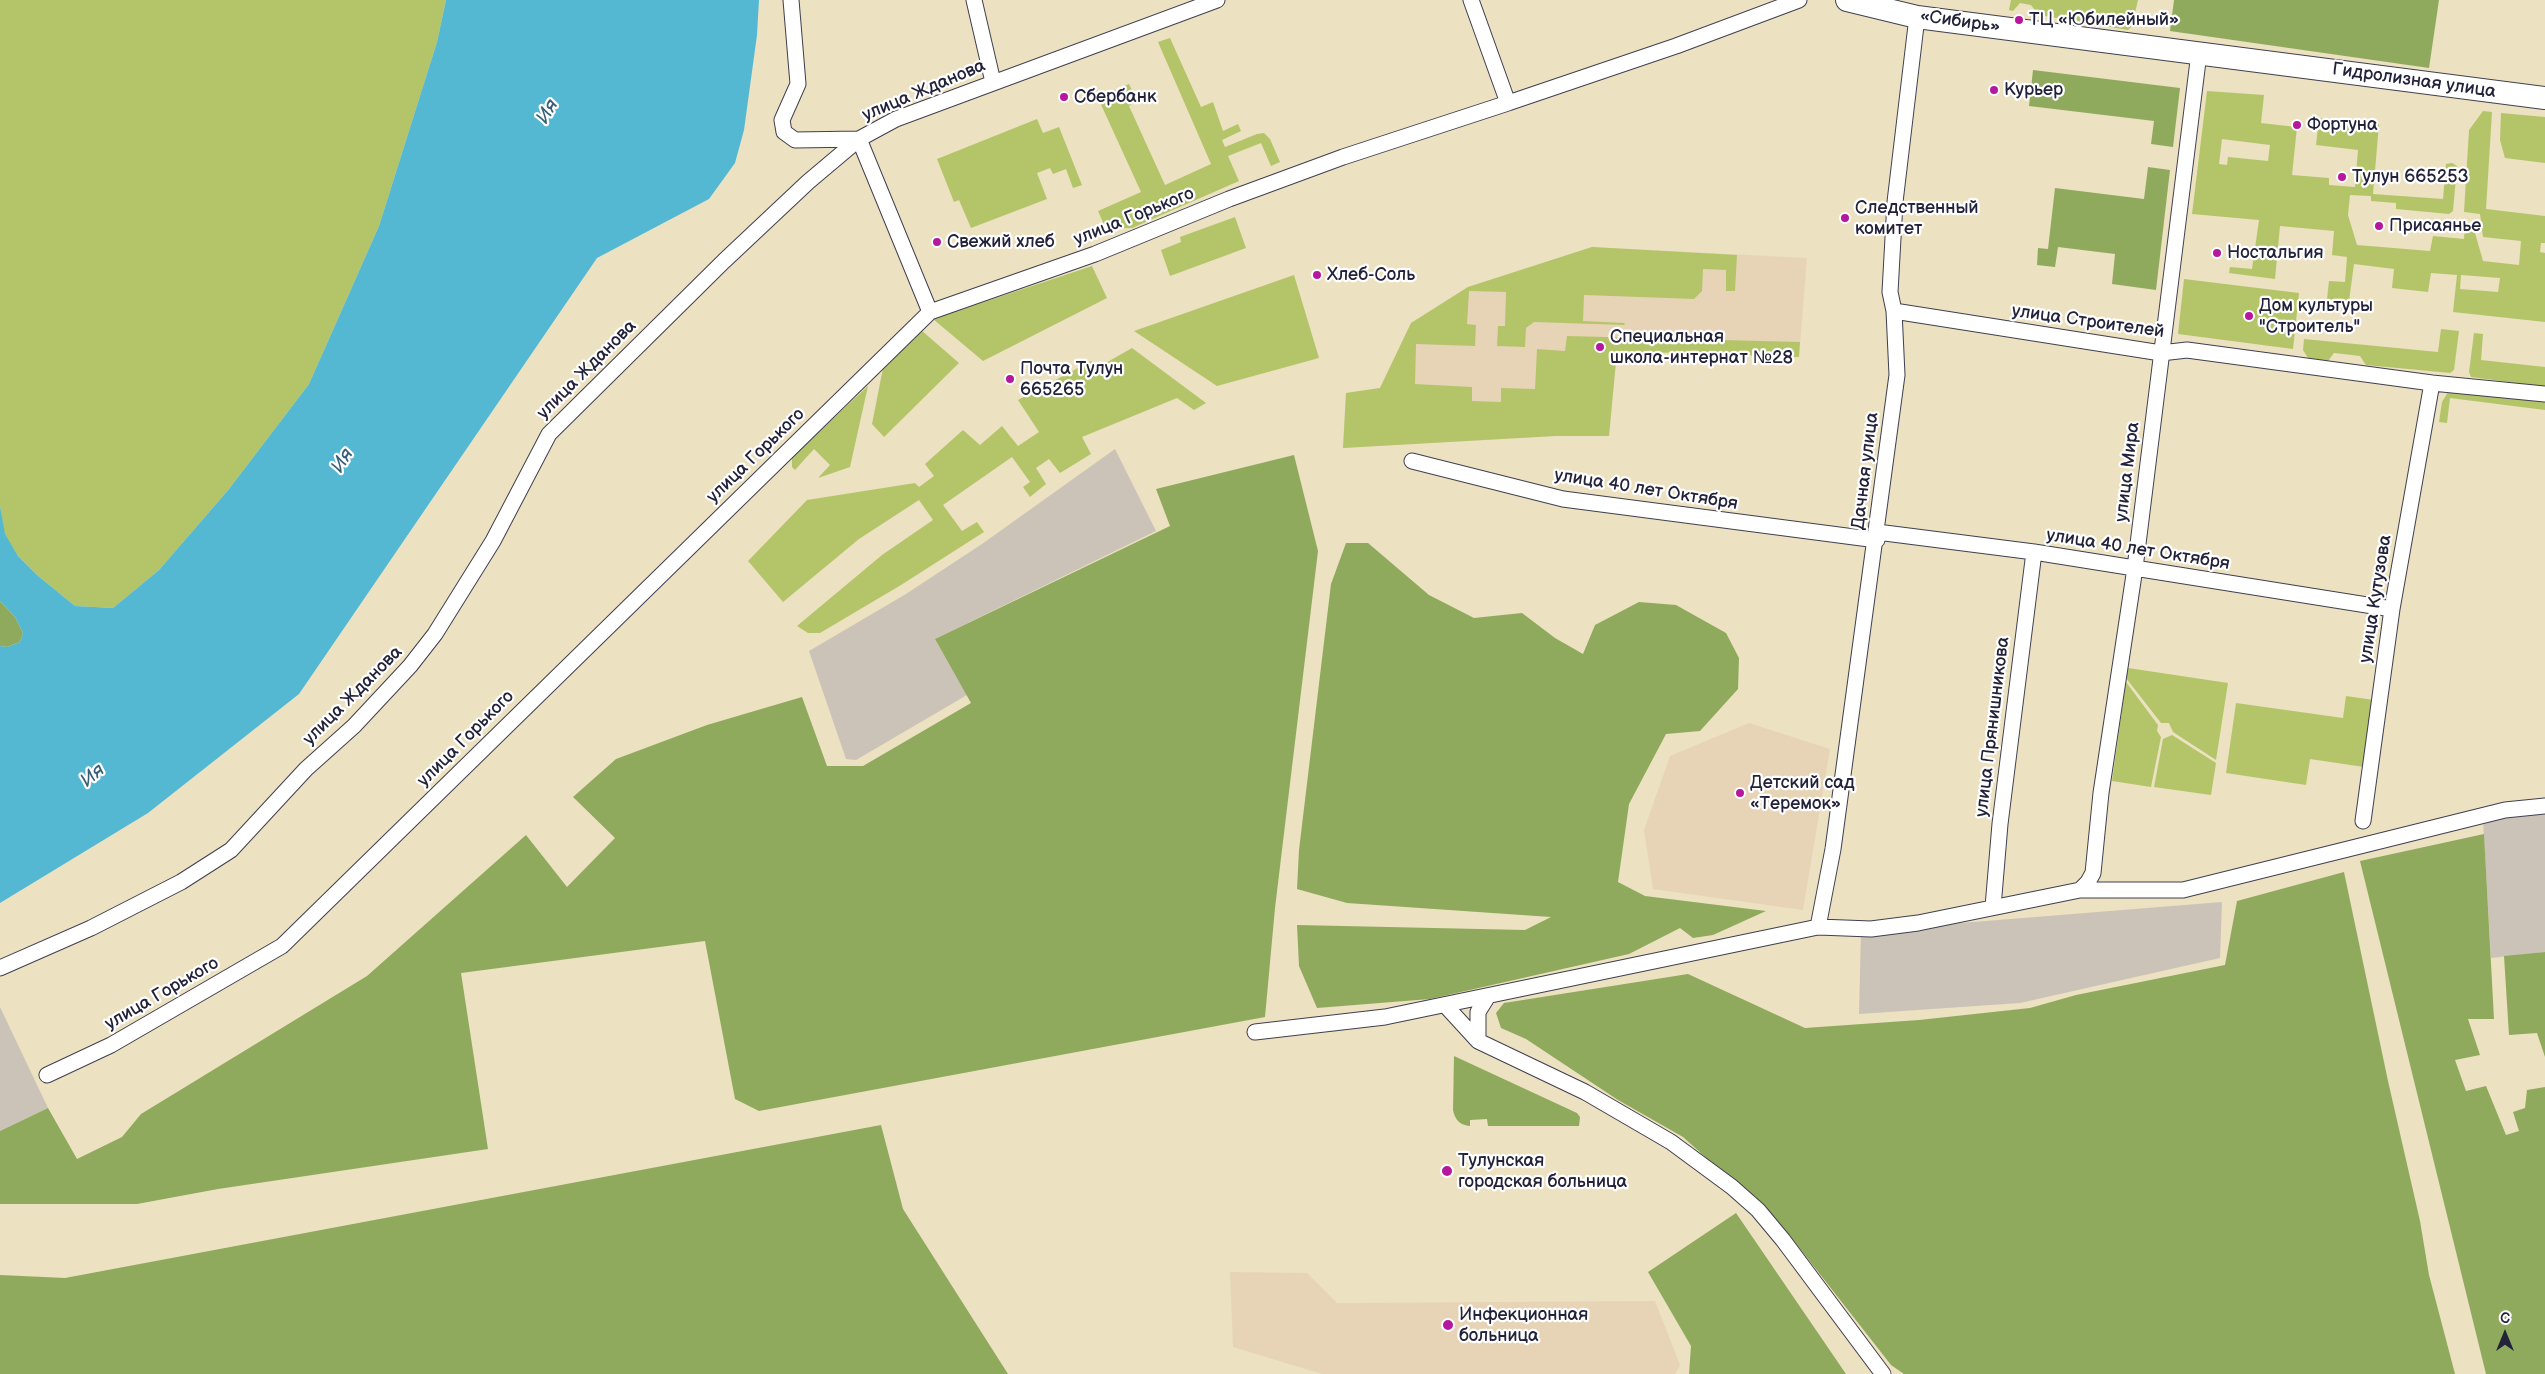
<!DOCTYPE html>
<meta charset="utf-8">
<style>
body{margin:0}
#map{position:relative;width:2545px;height:1374px;overflow:hidden;background:#ece1c0;font-family:"Balsamiq Sans",sans-serif}
canvas{display:block}
.north{position:absolute;left:2480px;top:1309px;width:50px;height:50px;-webkit-text-stroke:4px #fff;paint-order:stroke;rotate:0deg;font-size:14px;font-weight:700;line-height:20px;text-align:center;color:#22223b}
.north::after{content:'';display:block;margin:auto;width:18px;height:22px;background:#22223b;clip-path:polygon(50% 0,100% 100%,50% 72%,0 100%)}
</style>
<div id="map">
<canvas width="2545" height="1374"></canvas>
<div class="north">С</div>
</div>
<script>
const g = document.querySelector('canvas').getContext('2d');
g.lineJoin = 'round';
function fill(path, color) { g.fillStyle = color; g.fill(path, 'evenodd'); }
function strokePath(path, color, width, dash) { g.strokeStyle = color; g.lineWidth = width; g.lineCap = dash ? 'butt' : 'round'; g.setLineDash(dash || []); g.stroke(path); }
function drawText(font, color, halo, rows, align = 'center') {
  g.font = font + ' "Balsamiq Sans",sans-serif'; g.lineWidth = 4.5; g.setLineDash([]); g.textBaseline = 'middle'; g.strokeStyle = halo; g.fillStyle = color; for (const [text, x, y, turn = 0] of rows) {
    g.save(); g.translate(x, y); g.rotate((+turn || 0) * Math.PI / 180); g.textAlign = isNaN(turn) ? turn : align; if (halo) g.strokeText(text, 0, 0); g.fillText(text, 0, 0); g.restore();
  }
}
fill(new Path2D(`
 M1592,247L1807,258L1799,357L1617,351L1609,436H1555L1343,448L1346,393L1380,388L1411,323L1468,287Z
 M1749,723L1830,749L1803,910L1653,889L1644,830L1670,756Z
 M1230,1272L1307,1273L1337,1303L1655,1301L1680,1365L1675,1374H1322L1233,1347Z`), '#e7d4b7');
fill(new Path2D(`
 M1115,449L1156,531L935,639L967,695L856,760L846,759L809,651L906,594L982,544Z
 M2545,814V952L2491,958L2483,820Z
 M2222,902L2220,958L2020,1003L1859,1014L1861,931Z
 M0,1007L48,1108L0,1131Z`), '#cbc3b8');
fill(new Path2D(`
 M0,0H446L437,42L379,226L309,384L229,489L159,570L113,608L75,606L37,575L18,556L4,534L0,506Z
 M2011,0H2138L2132,26L2128,30L2045,16L2037,13L2031,5L2020,3L2013,11L2009,10Z
 M1170,38L1201,107L1213,102L1223,131L1238,124L1241,131L1222,140L1225,147L1257,134L1264,133L1270,139L1280,162L1271,166L1261,143L1228,156L1239,181L1132,228L1106,229L1098,211L1141,192L1098,98L1129,84L1137,101L1129,106L1165,185L1211,164L1158,42Z
 M2207,91L2264,95L2261,123L2297,127L2292,175L2329,178V185L2355,187L2358,150L2316,145L2319,118L2379,124L2373,194L2443,199L2446,164L2452,163L2457,166L2453,211L2449,214L2396,209V203L2371,201V196L2350,195L2348,215L2357,245L2430,251L2433,236L2464,239L2465,225L2473,226L2483,261L2519,265L2521,241L2483,237L2480,214L2464,212L2469,130L2483,111L2492,112L2486,209L2545,216V243H2541L2540,252L2545,253V322L2453,312L2457,275L2431,273L2428,292L2392,288L2394,269L2354,264L2349,301L2327,299L2329,281L2345,282L2347,257L2332,255L2334,231L2280,226L2275,279L2229,273L2230,267L2252,269L2259,220L2192,214ZM2222,139L2270,145L2268,161L2228,157L2227,165L2219,164ZM2461,275L2500,278L2498,292L2460,289Z
 M2501,113L2545,117V163L2505,158L2500,140Z
 M1037,119L1043,133L1059,127L1082,185L1073,188L1066,169L1053,174L1050,168L1037,173L1047,199L971,228L959,200L954,202L937,159Z
 M1235,217L1246,248L1170,276L1161,250L1181,242L1180,237Z
 M1592,247L1737,255L1735,291H1726V270L1703,269L1702,291L1694,299L1584,295L1583,321L1624,323L1625,325L1534,322L1526,328L1525,347L1497,346L1498,326H1505L1506,292L1469,291L1467,324L1476,325L1475,346L1416,344L1415,384L1472,387V401L1501,402V388L1535,389L1537,349L1565,351L1567,336L1800,342L1799,357L1617,351L1609,436H1555L1343,448L1346,393L1380,388L1411,323L1468,287Z
 M1092,266L1107,298L983,361L933,319Z
 M1294,275L1319,358L1217,386L1134,331Z
 M2184,279L2299,293L2293,349L2178,334Z
 M2441,329L2459,331L2454,370L2450,373L2366,365L2360,356L2334,353L2328,361L2308,358L2303,350L2304,339L2438,352Z
 M921,330L959,363L884,437L872,424L883,368Z
 M2474,333L2483,334L2481,360L2545,367V387L2471,377L2469,372Z
 M1132,348L1206,403L1194,410L1177,398L1082,437L1091,454L1060,473L1049,459L1036,468L1046,484L1030,497L1023,487L1030,482L1012,457L943,505L962,531L977,522L984,532L901,585L820,633H808L797,626L882,555L933,520L919,500L859,539L783,602L748,561L807,500L915,483L919,487L934,476L925,464L963,430L980,445L1002,426L1018,446L1039,432L1018,400L1091,361L1097,368Z
 M868,386L850,467L818,478L830,465L814,449L795,470L792,467V457Z
 M2448,392L2545,400V410L2450,398L2447,423L2439,422L2442,402Z
 M2128,668L2228,683L2216,760L2173,732L2169,723H2161L2126,678Z
 M2126,682L2158,725L2157,731L2161,737L2151,787L2112,781Z
 M2346,696L2374,700L2364,767L2310,759L2306,785L2226,773L2236,703L2343,718Z
 M2172,735L2216,763L2211,795L2154,787L2163,739Z`), '#b4c569');
fill(new Path2D(`
 M2174,0H2439L2429,68L2170,31Z
 M2033,70L2180,88L2173,147L2151,144L2154,121L2029,106Z
 M2148,167L2170,170L2156,290L2112,284L2115,254L2058,247L2055,267L2037,265L2038,248L2048,249L2055,188L2144,199Z
 M1294,455L1318,551L1275,908L1265,1017L759,1111L735,1099L705,941L461,973L488,1149L218,1189L137,1204H0V1131L48,1108L77,1159L122,1137L141,1114L367,976L526,835L567,887L615,838L573,797L616,759L707,725L802,697L827,766H863L971,703L935,639L1170,526L1156,489Z
 M1346,543H1368L1429,595L1474,618L1522,613L1555,638L1583,654L1595,625L1639,602L1676,605L1726,633L1739,658L1738,689L1700,731L1666,734L1629,804L1618,882L1645,896L1766,911L1713,935L1693,938L1680,928L1629,954L1430,999L1317,1008L1299,966L1297,925L1525,930L1551,917L1347,903L1297,889L1299,850L1331,584Z
 M0,601L15,617L23,633L20,642L7,647L0,646Z
 M2484,834L2494,1019H2468L2480,1055L2455,1060L2466,1091L2486,1086L2506,1135L2519,1131L2513,1112L2525,1108L2527,1090L2545,1087V1374H2486L2360,861Z
 M2344,872L2388,1081L2420,1221L2429,1275L2455,1374H1904L1891,1365L1783,1227L1683,1137L1618,1100L1526,1039L1501,1028L1496,1013L1504,1003L1688,974L1805,1028L1919,1020L2030,1008L2076,995L2225,965L2237,901Z
 M2545,952V1057L2537,1033L2509,1035L2504,956Z
 M1454,1056L1577,1113L1580,1117L1579,1126H1488L1487,1119L1470,1120V1126C1460,1125 1455,1120 1453,1110Z
 M881,1125L903,1209L1008,1374H0V1275L65,1278Z
 M1736,1213L1846,1374H1689L1691,1346L1648,1272Z`), '#8faa5d');
fill(new Path2D(`
 M446,0H759L757,35L744,130L735,163L709,199L597,258L299,694L148,813L0,903V646L7,647L20,642L23,633L15,617L0,601V506L5,534L18,556L37,575L75,606L113,608L159,570L229,489L309,384L379,226L437,42Z`), '#55b8d3');
const minor = new Path2D(`
 M791,0L798,84L782,120L784,132L795,140L859,139L930,312
 M974,0L993,82
 M1508,103L1676,46L1799,0
 M1894,311L2161,353L2187,350L2432,383L2545,394
 M1412,461L1563,499L1877,540
 M1877,532L2034,552L2392,609
 M2363,821L2392,609L2432,383
 M2080,890L2088,882L2093,873L2101,793L2135,568L2199,53
 M1993,907L2000,824L2034,552
 M1818,927L1833,849L1897,375L1894,311L1890,292L1895,202L1917,17
 M0,968L91,928L181,882L231,850L306,769L354,726L410,666L435,634L493,541L549,434L724,261L808,182L859,139L896,119L1217,0
 M1445,1005L1478,1041L1585,1092L1671,1142L1732,1187L1758,1210L1783,1240L1883,1374
 M1255,1032L1385,1017L1818,927L1871,929L1918,923L2080,890H2183L2505,810L2545,806
 M1478,1041V1012L1488,996
 M47,1075L111,1045L282,946L930,312L1095,254L1229,199L1343,157L1508,103L1471,0`);
const highway = new Path2D(`
 M1847,0L1917,17L2545,98`);
strokePath(minor, '#403f4f', 17);
strokePath(highway, '#403f4f', 24);
strokePath(minor, '#fff', 15);
strokePath(highway, '#fff', 22);
for (const [x, y, r, color] of [
 [2019,20,5,"#b5179e"],
 [1994,90,5,"#b5179e"],
 [1064,97,5,"#b5179e"],
 [2297,125,5,"#b5179e"],
 [2342,177,5,"#b5179e"],
 [1845,218,5,"#b5179e"],
 [2379,226,5,"#b5179e"],
 [937,242,5,"#b5179e"],
 [2217,253,5,"#b5179e"],
 [1317,275,5,"#b5179e"],
 [2249,316,5,"#b5179e"],
 [1600,347,5,"#b5179e"],
 [1010,379,5,"#b5179e"],
 [1740,793,5,"#b5179e"],
 [1447,1171,6,"#b5179e"],
 [1448,1325,6,"#b5179e"]
]) { const dot = new Path2D(); dot.arc(x, y, r, 0, 2 * Math.PI); g.fillStyle = color; g.fill(dot); strokePath(dot, '#fff', 2); }
drawText('18px', '#22223b', '#fff', [
 ["ТЦ «Юбилейный»",2029,20],
 ["Курьер",2004,90],
 ["Сбербанк",1074,97],
 ["Фортуна",2307,125],
 ["Тулун 665253",2352,177],
 ["Следственный",1855,208],
 ["комитет",1855,229],
 ["Присаянье",2389,226],
 ["Свежий хлеб",947,242],
 ["Ностальгия",2227,253],
 ["Хлеб-Соль",1327,275],
 ["Дом культуры",2259,306],
 ["\"Строитель\"",2259,327],
 ["Специальная",1610,337],
 ["школа-интернат №28",1610,358],
 ["Почта Тулун",1020,369],
 ["665265",1020,390],
 ["Детский сад",1750,783],
 ["«Теремок»",1750,804],
 ["Тулунская",1458,1161],
 ["городская больница",1458,1182],
 ["Инфекционная",1459,1315],
 ["больница",1459,1336]
], 'left');
drawText('18px', '#22223b', '#fff', [
 ["«Сибирь»",1960,22,8],
 ["Гидролизная улица",2414,81,8],
 ["улица Жданова",924,91,-23],
 ["улица Горького",1134,217,-22],
 ["улица Строителей",2088,322,8],
 ["улица Жданова",587,370,-45],
 ["улица Горького",756,456,-44],
 ["Дачная улица",1866,471,-83],
 ["улица Мира",2128,472,-83],
 ["улица 40 лет Октября",1646,490,9],
 ["улица 40 лет Октября",2138,550,9],
 ["улица Кутузова",2376,599,-81],
 ["улица Жданова",353,696,-45],
 ["улица Прянишникова",1993,727,-83],
 ["улица Горького",466,739,-45],
 ["улица Горького",162,994,-30]
]);
drawText('italic 19px', '#365e78', '#fff', [
 ["Ия",548,112,-60],
 ["Ия",343,461,-59],
 ["Ия",93,776,-41]
]);
</script>
